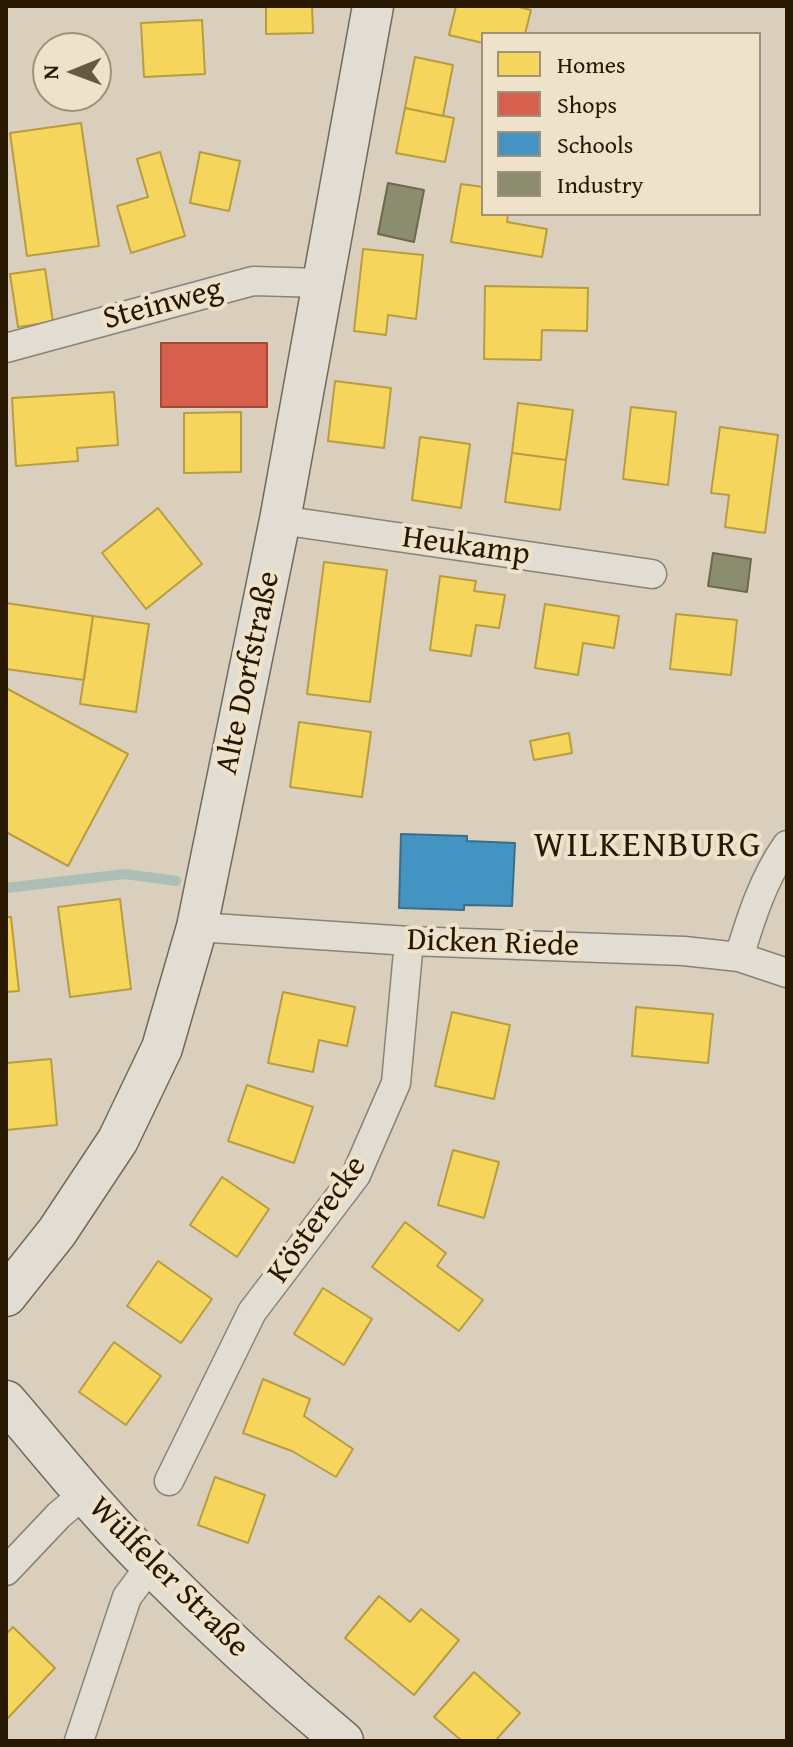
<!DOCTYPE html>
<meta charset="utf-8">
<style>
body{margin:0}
#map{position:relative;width:793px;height:1747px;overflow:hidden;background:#d9cfbc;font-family:"Gentium Book Plus",serif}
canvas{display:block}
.frame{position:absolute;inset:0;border:8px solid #281801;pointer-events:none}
.legend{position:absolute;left:481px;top:32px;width:280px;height:184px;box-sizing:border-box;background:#efe2cb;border:2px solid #9f917a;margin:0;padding:10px 14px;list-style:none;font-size:24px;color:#281801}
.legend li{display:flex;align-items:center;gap:16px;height:40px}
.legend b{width:40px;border:2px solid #9f917a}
.north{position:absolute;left:32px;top:32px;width:80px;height:80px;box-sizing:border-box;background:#efe2cb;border:2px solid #9f917a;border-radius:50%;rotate:269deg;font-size:22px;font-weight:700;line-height:32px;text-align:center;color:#281801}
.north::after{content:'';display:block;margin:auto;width:28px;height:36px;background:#665842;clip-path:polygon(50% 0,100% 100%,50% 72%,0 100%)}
</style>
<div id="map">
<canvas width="793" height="1747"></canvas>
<div class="frame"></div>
<ul class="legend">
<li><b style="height:22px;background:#f6d55c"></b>Homes</li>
<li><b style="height:22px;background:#d6604d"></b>Shops</li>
<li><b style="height:22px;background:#4393c3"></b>Schools</li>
<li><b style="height:22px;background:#8c8c6e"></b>Industry</li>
</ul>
<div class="north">N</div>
</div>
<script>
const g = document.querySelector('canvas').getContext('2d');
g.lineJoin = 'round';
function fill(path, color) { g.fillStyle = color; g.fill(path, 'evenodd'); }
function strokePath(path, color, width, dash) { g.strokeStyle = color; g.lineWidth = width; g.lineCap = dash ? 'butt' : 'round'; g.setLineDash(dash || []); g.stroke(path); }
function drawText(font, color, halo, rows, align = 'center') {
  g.font = font + ' "Gentium Book Plus",serif'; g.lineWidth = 8; g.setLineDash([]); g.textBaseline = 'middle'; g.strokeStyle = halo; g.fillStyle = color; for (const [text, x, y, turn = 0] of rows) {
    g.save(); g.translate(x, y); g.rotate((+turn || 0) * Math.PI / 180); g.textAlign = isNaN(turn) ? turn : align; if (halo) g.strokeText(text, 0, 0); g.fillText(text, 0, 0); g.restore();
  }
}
const homes = new Path2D(`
 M266,6H312L313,33L266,34Z
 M456,6H515L531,10L525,34H483V43L449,35Z
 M202,20L205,74L144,77L141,23Z
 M415,57L453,65L443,116L405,108Z
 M405,108L454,118L445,162L396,153Z
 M81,123L99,246L27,256L10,133Z
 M160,152L185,236L131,253L117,206L148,197L137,159Z
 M200,152L240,161L229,211L190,203Z
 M461,184L483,187V214H508L507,222L547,229L542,257L451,242Z
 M363,249L423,255L416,319L388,315L386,335L354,331Z
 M45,269L53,322L18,327L10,274Z
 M485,286L588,288L587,331L542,330L541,360L484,359Z
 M335,381L391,388L384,448L328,441Z
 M114,392L118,445L77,448L78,461L16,466L12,398Z
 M518,403L573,410L566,460L512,453Z
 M631,407L676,412L668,485L623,479Z
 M241,412V472L184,473V413Z
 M720,427L778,435L765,533L725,527L729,495L711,493Z
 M420,437L470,444L461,508L412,500Z
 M512,453L566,460L560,510L505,502Z
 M158,508L202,564L146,609L102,553Z
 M324,562L387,570L370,702L307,694Z
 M440,576L476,581L474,591L505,595L499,628L476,625L471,656L430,650Z
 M6,603L93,616L84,680L6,669Z
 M545,604L619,616L614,648L583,643L578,675L535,668Z
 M676,614L737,620L731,675L670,669Z
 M93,616L149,624L136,712L80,704Z
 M6,688L128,754L68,866L6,832Z
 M299,722L371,732L362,797L290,787Z
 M569,733L572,753L534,760L530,741Z
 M120,899L131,989L70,997L58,907Z
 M6,917H11L19,991L6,992Z
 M283,992L355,1007L347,1046L319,1040L313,1072L268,1063Z
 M636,1007L713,1014L708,1063L632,1056Z
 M452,1012L510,1025L494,1099L435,1086Z
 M51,1059L57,1125L6,1130V1063Z
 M247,1085L313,1107L294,1163L228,1141Z
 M453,1150L499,1162L484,1218L438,1205Z
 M222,1177L269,1209L237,1257L190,1225Z
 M405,1222L446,1253L437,1266L483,1300L459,1331L372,1267Z
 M158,1261L212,1299L181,1343L127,1306Z
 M323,1288L372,1319L344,1365L294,1334Z
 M114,1342L161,1376L126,1425L79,1392Z
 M263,1379L310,1399L304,1416L353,1449L336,1477L292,1451L243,1433Z
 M215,1477L265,1495L248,1543L198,1525Z
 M379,1596L410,1622L421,1609L459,1640L414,1695L345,1638Z
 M13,1627L55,1668L6,1720V1634Z
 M474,1672L520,1713L495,1741H462L434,1717Z`);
fill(homes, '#f6d55c');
strokePath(homes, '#b89c41', 2);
const shops = new Path2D(`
 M161,343H267V407H161Z`);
fill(shops, '#d6604d');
strokePath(shops, '#a24a36', 2);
const schools = new Path2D(`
 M401,834L467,836V841L515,843L512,906L464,905V910L399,908Z`);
fill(schools, '#4393c3');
strokePath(schools, '#3b6e89', 2);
const industry = new Path2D(`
 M388,183L424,190L414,242L378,234Z
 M713,553L751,559L747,592L708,586Z`);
fill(industry, '#8c8c6e');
strokePath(industry, '#6e694d', 2);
strokePath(new Path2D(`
 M6,888L125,874L176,881`), '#acbeb6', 10);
const street = new Path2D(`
 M6,348L253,281L322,283
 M280,520L652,574
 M197,927L409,941L684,951L739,957L787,973
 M739,957C751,918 763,879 787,845
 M169,1481L252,1312L356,1175L396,1083L409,941
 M6,1571L59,1515L84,1494
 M79,1741L127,1597L151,1565`);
const secondary = new Path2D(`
 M6,1296L57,1232L118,1140L162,1048L197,927L280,520L373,6
 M6,1401C54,1457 100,1515 153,1567C214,1628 277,1686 343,1741`);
strokePath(street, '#8a8374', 31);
strokePath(secondary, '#70695c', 43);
strokePath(street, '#e2ddd3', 28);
strokePath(secondary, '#e2ddd3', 40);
drawText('32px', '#281801', '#efe2cb', [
 ["Steinweg",163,305,-15],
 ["Heukamp",466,547,8],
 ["Alte Dorfstraße",249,673,-78],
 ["Dicken Riede",493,944,2],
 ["Kösterecke",318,1220,-55],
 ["Wülfeler Straße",168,1578,45]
]);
g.letterSpacing = '2px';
drawText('36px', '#281801', '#efe2cb', [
 ["WILKENBURG",648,847]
]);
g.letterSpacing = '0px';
</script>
